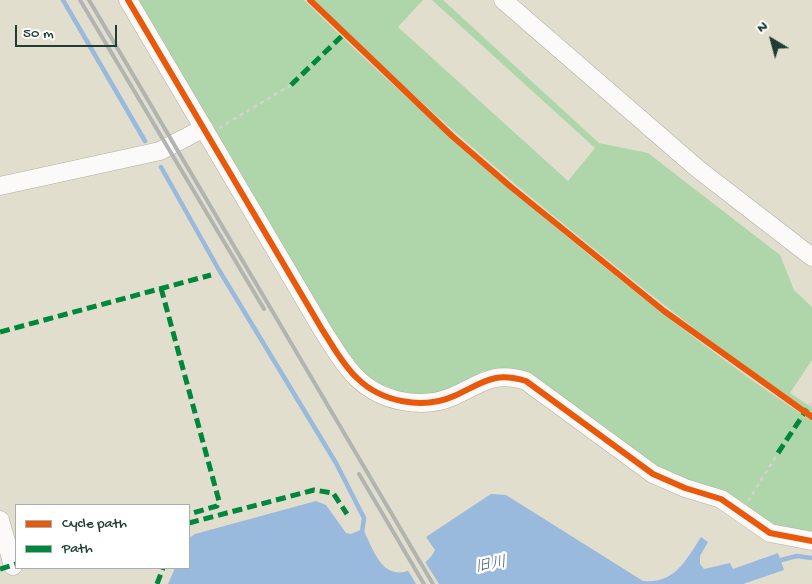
<!DOCTYPE html>
<meta charset="utf-8">
<style>
body{margin:0}
#map{position:relative;width:812px;height:584px;overflow:hidden;background:#e2decd;font-family:"Gochi Hand",sans-serif}
canvas{display:block}
.legend{position:absolute;left:15px;top:504px;width:175px;height:65px;box-sizing:border-box;background:#fff;border:1px solid #a5b1ae;margin:0;padding:6px 9px;list-style:none;font-size:15px;color:#1f3d34}
.legend li{display:flex;align-items:center;gap:10px;height:25px}
.legend b{width:25px;border:1px solid #a5b1ae}
.north{position:absolute;left:747px;top:15px;width:50px;height:50px;-webkit-text-stroke:4px #fff;paint-order:stroke;rotate:323deg;font-size:14px;font-weight:700;line-height:20px;text-align:center;color:#1f3d34}
.north::after{content:'';display:block;margin:auto;width:18px;height:22px;background:#1f3d34;clip-path:polygon(50% 0,100% 100%,50% 72%,0 100%)}
.scale{position:absolute;left:15px;top:25px;width:102px;height:22px;box-sizing:border-box;border:2px solid #1f3d34;border-top:0;padding-left:6px;font-size:15px;line-height:18px;white-space:nowrap;color:#1f3d34;-webkit-text-stroke:4px #fff;paint-order:stroke}
</style>
<div id="map">
<canvas width="812" height="584"></canvas>
<ul class="legend">
<li><b style="height:6px;background:#e8590c"></b>Cycle path</li>
<li><b style="height:6px;background:#00873e"></b>Path</li>
</ul>
<div class="north">N</div>
<div class="scale">50 m</div>
</div>
<script>
const g = document.querySelector('canvas').getContext('2d');
g.lineJoin = 'round';
function fill(path, color) { g.fillStyle = color; g.fill(path, 'evenodd'); }
function strokePath(path, color, width, dash) { g.strokeStyle = color; g.lineWidth = width; g.lineCap = dash ? 'butt' : 'round'; g.setLineDash(dash || []); g.stroke(path); }
function drawText(font, color, halo, rows, align = 'center') {
  g.font = font + ' "Gochi Hand","Klee One",sans-serif'; g.lineWidth = 5; g.setLineDash([]); g.textBaseline = 'middle'; g.strokeStyle = halo; g.fillStyle = color; for (const [text, x, y, turn = 0] of rows) {
    g.save(); g.translate(x, y); g.rotate((+turn || 0) * Math.PI / 180); g.textAlign = isNaN(turn) ? turn : align; if (halo) g.strokeText(text, 0, 0); g.fillText(text, 0, 0); g.restore();
  }
}
fill(new Path2D(`
 M134,0H304C395,90 490,173 588,254C661,313 734,370 812,421V533L775,526L668,474L502,370L483,371L466,382L441,392L420,395L402,393L365,377L341,346Z
 M314,0H423L398,27L568,181L595,148L432,0H443L599,143L648,153L780,255L794,290L812,307V360L790,393L811,407L812,405V413C734,361 661,303 588,244C493,167 401,87 314,0Z`), '#aed6aa');
fill(new Path2D(`
 M491,494L506,495L643,581C675,584 686,560 701,537L708,542L700,556V564L704,569L730,563L733,569L778,553L784,570L743,584H168L175,568H189V538L195,534L316,501L326,505L346,533L351,534L363,529C375,553 383,584 415,568C425,563 430,560 435,550L426,537Z`), '#99b9dd');
fill(new Path2D(`
 M424,560L439,584H416L407,569Z`), '#e2decd');
strokePath(new Path2D(`
 M63,0L145,141
 M161,167L219,270L336,463L364,518L362,532
 M777,561L797,556L812,558`), '#99b9dd', 4.5);
const minor = new Path2D(`
 M128,0L323,331C333,346 343,365 357,378C381,402 423,410 454,396C483,383 493,371 526,381L653,474L685,488L721,499L770,533L812,541
 M503,0L698,169L812,257
 M0,186L160,151L204,128
 M0,520L13,566`);
strokePath(minor, '#afb0a4', 19);
strokePath(new Path2D(`
 M219,128L291,85
 M809,406L812,402
 M748,501L778,453`), '#d2d2ce', 2.5, [4, 4]);
strokePath(minor, '#fbfaf8', 18);
strokePath(new Path2D(`
 M80,0L264,309
 M89,0L433,584
 M359,474L424,584`), '#b2b4b1', 4);
strokePath(new Path2D(`
 M291,85L344,34
 M161,288L219,501L217,506L189,514
 M0,332L211,275
 M778,453L807,409
 M189,523L314,490L333,493L347,514
 M0,569L16,564
 M157,584L163,568`), '#00873e', 5, [10, 5]);
strokePath(new Path2D(`
 M128,0L323,331C333,346 343,365 357,378C381,402 423,410 454,396C483,383 493,371 526,381L653,474L685,488L721,499L770,533L812,541
 M310,0L452,136L511,187L664,311L812,417`), '#e8590c', 6);
drawText('italic 16px', '#3a5d69', '#fff', [
 ["旧川",491,566,-11]
]);
</script>
